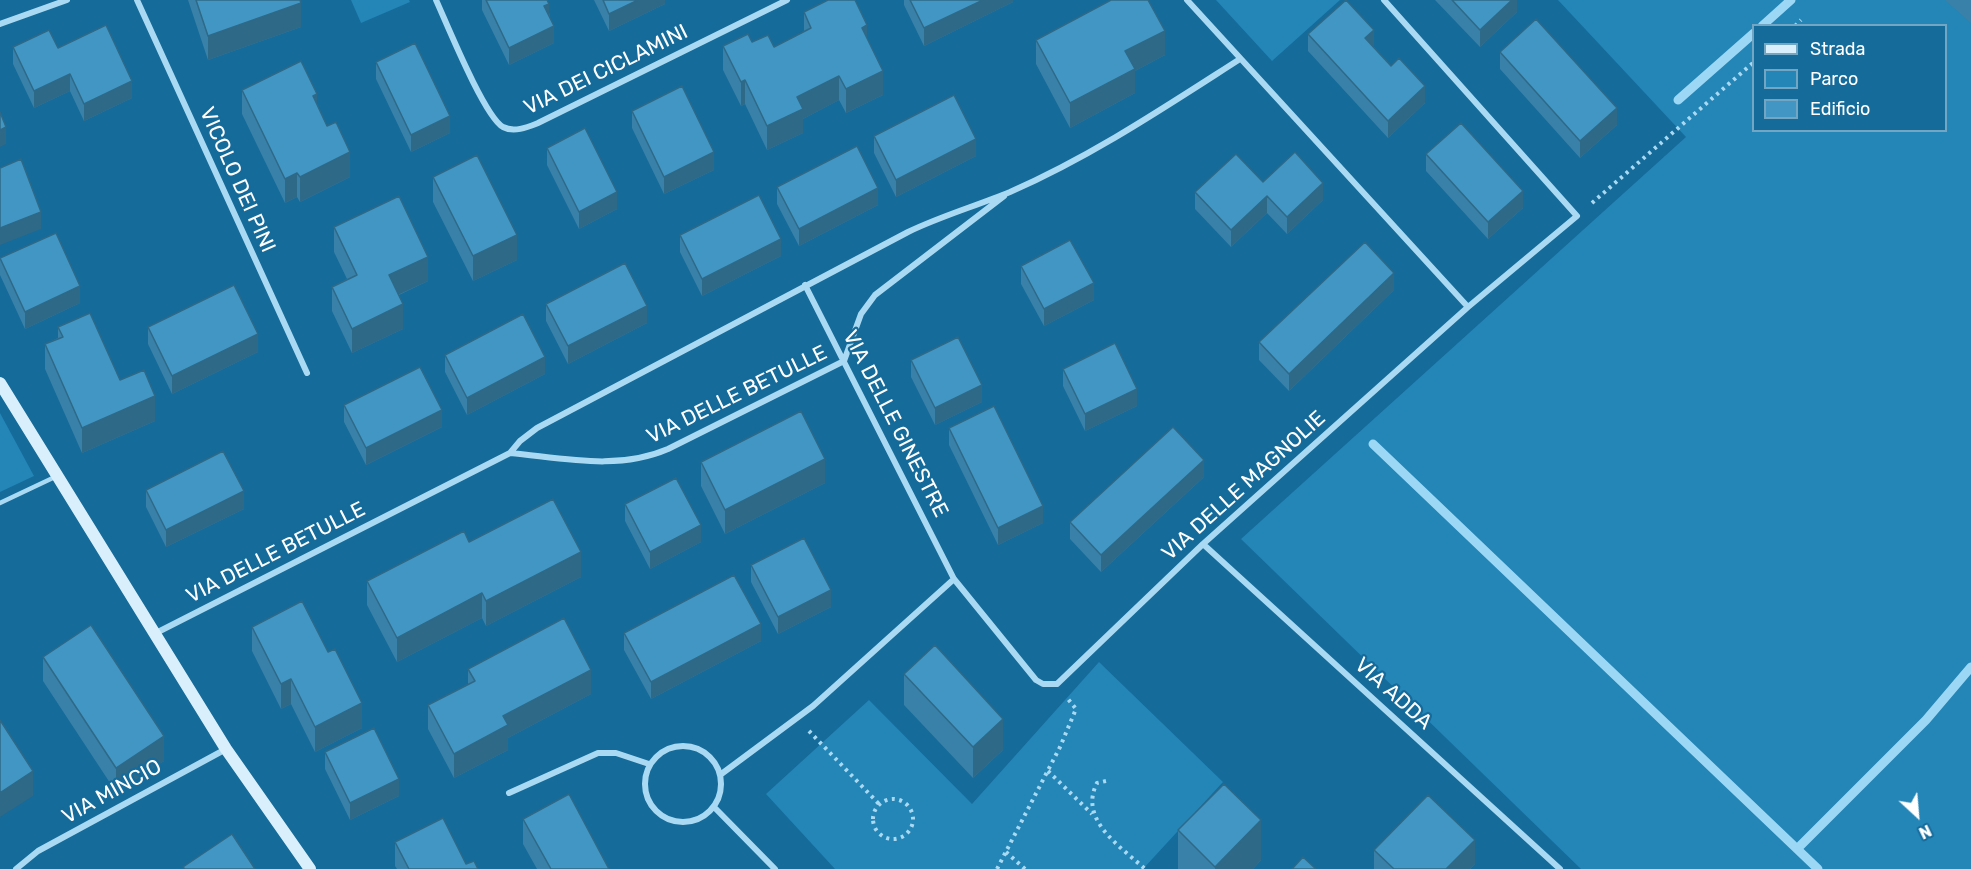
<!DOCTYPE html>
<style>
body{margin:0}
#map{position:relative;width:1971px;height:869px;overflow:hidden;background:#156b9a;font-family:Rubik,sans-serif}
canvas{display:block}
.legend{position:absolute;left:1752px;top:24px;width:195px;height:108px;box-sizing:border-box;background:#156b9a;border:2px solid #73a6c2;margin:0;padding:8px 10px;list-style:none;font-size:18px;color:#fff}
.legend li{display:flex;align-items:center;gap:12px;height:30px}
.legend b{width:30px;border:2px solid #73a6c2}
.north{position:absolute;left:1887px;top:785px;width:60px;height:60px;-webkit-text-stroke:4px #156b9a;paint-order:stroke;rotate:154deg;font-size:16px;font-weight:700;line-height:24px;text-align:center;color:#fff}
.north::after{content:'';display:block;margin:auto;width:21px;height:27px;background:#fff;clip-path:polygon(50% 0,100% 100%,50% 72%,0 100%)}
</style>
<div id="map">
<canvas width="1971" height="869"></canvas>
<ul class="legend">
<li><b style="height:8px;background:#d9f0fc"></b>Strada</li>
<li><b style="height:16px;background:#2485b7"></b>Parco</li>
<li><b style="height:16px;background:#4296c3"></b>Edificio</li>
</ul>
<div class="north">N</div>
</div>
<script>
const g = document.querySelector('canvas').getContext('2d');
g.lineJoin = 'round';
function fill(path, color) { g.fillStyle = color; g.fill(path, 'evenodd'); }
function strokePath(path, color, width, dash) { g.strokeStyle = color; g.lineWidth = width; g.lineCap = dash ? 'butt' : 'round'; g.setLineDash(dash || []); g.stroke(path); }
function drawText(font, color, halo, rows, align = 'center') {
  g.font = font + ' Rubik,sans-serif'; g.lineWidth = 4.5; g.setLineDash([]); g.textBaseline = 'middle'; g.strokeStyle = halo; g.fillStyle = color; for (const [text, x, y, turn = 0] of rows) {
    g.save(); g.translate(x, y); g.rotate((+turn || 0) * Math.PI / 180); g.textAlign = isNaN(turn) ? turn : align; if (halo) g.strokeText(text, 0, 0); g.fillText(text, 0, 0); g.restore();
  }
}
fill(new Path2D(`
 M351,0H409L410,2L361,23Z
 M1216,0H1340L1272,61Z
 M1558,0H1971V869H1581L1241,539L1686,137ZM1754,26H1946V130H1754Z
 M0,413L34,476L0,492Z
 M1099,662L1223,782L1143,869H835L766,794L869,700L972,804Z`), '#2485b7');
strokePath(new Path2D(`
 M1762,26L1791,0
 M1678,100L1754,33
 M1373,444L1818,869
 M1797,849L1926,720L1971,667`), '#9cd8f5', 9);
strokePath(new Path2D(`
 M1795,26L1801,20
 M1592,203L1754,62
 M809,731L879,804
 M1048,771L1092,814
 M1106,781L1097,783C1078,820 1121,847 1145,869
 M873 819a20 20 0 1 1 40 0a20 20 0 1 1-40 0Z
 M1006,852L1025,869
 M997,869L1060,747L1076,709L1068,699`), '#aadaf3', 4, [3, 4.5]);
strokePath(new Path2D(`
 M0,503L57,476`), '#aadaf3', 4.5);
strokePath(new Path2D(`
 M137,0L307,373
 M436,0C447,24 484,116 503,127C514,133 528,127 538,123L787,0
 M1384,0L1577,216L1468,307
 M0,24L67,0
 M805,285L954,579L1036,680L1043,684H1057L1203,544L1468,307L1187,0
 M510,453C563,458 617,471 668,449L844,361L861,314L875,295L1004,196
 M1203,544L1560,869
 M154,634L510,453L520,441L537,428L908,232C941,216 976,206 1010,192C1092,156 1165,107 1240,59
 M645 784a38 38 0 1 1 76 0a38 38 0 1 1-76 0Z
 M720,775L813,706L954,579
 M509,793L598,753H616L649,764
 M714,807L775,869
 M16,869L38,851L226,749`), '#aadaf3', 6);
strokePath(new Path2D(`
 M0,383L226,749L310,869`), '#d9f0fc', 12);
fill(new Path2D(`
 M188,0H300L301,27L208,60Z
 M482,0H547L554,43L509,65L482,10Z
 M594,0H665V4L609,31Z
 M904,0H1013V2L924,46L904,5Z
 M1435,0H1517V12L1480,47Z
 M1945,0H1971V23Z
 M804,12L867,40L883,95L846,113L839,100L803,119V133L767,150L745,104L741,106L723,70V46L752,42L774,47L804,32Z
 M1308,34L1374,47L1425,103L1388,138L1308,51Z
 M1036,40L1165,55L1135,71V93L1070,128L1036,64Z
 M13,47L58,48L132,98L84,121L70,91L34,108L13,64Z
 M1500,52L1617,125L1580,158L1500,69Z
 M376,62L450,133L411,152L376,79Z
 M242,90L317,104L350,177L300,202L297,197L285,203L242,114Z
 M632,111L714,170L664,194L632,128Z
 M874,136L976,156L896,197L874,153Z
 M547,148L617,209L579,229L547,165Z
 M1426,154L1523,208L1488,239L1426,171Z
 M433,177L517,260L473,281L433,202Z
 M1263,182L1323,200L1287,234L1267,213L1231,247L1195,209V192Z
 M777,187L878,205L799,246L777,204Z
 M334,227L428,281L399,295L403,329L352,353L332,311V287L347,279L334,252Z
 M680,235L781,256L702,296L680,252Z
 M0,258L80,303L25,329L0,275Z
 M1021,266L1094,300L1044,326L1021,284Z
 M1394,290L1289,391L1259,360V342Z
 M546,304L647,323L568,364L546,321Z
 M58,327L120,380L155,421L82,453L45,369V344L58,338Z
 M148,327L258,352L172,394L148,344Z
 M445,355L545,374L467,415L445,372Z
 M911,360L982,402L935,425L911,377Z
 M1063,369L1137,406L1085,431L1063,386Z
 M344,405L442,427L366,465L344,422Z
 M949,428L1043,523L998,545L949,445Z
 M701,462L825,483L725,534L701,486Z
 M1204,477L1101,572L1070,539V522Z
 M146,490L244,509L166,547L146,507Z
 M625,504L701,542L650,569L625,521Z
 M469,542L581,577L486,626L482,618L397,662L367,605V581Z
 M751,565L831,607L778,634L751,582Z
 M252,627L362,728L315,752L291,704L281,709L252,651Z
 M624,633L761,641L651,699L624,650Z
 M43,657L164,761L116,792L43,681Z
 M468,669L591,694L508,738V750L454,778L428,729V705L468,684Z
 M904,674L1003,750L973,778L904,705Z
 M325,752L399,796L350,820L325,769Z
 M523,819L609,869H537L523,844Z
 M1178,830L1261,860L1253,869H1178Z
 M395,842L466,864L478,869H397L395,866Z
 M1374,850L1475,864L1470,869H1374Z`), '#3981a8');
fill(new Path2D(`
 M638,0H665V4L609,31V14Z
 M983,0H1013V2L924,46V28Z
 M1512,0H1517V12L1480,47V30Z
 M301,3V27L208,60V36Z
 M549,4V21L544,6Z
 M867,25V49L862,28Z
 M554,26V43L509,65V48Z
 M1374,30V47L1365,38Z
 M1165,31V55L1135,71V93L1070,128V103L1125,51Z
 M883,71V95L846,113V89Z
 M70,74V91L34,108V91Z
 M839,76V100L803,119V133L767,150V126L797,97Z
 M745,80V104L741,106V82Z
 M132,81V98L84,121V104Z
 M1425,86V103L1388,138V121Z
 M317,94V119L313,96Z
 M1617,108V125L1580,158V141Z
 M450,116V133L411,152V135Z
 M6,127V144L0,147V130Z
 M976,139V156L896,197V180Z
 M350,152V177L300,202V177Z
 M714,152V170L664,194V177Z
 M297,173V197L285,203V179Z
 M1323,183V200L1287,234V217Z
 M878,188V205L799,246V229Z
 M1523,191V208L1488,239V222Z
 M617,192V209L579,229V212Z
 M1267,196V213L1231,247V230Z
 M41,212V229L0,245V228Z
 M517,235V260L473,281V256Z
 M781,239V256L702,296V279Z
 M428,257V281L389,299V275Z
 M1394,273V290L1289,391V374Z
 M1094,283V300L1044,326V309Z
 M80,286V303L25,329V312Z
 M403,304V329L352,353V329Z
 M647,306V323L568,364V346Z
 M258,334V352L172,394V376Z
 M545,357V374L467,415V398Z
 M982,385V402L935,425V408Z
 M1137,389V406L1085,431V414Z
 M155,396V421L82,453V428Z
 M442,410V427L366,465V448Z
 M825,459V483L725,534V510Z
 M1204,460V477L1101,572V555Z
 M244,491V509L166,547V530Z
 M1043,506V523L998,545V528Z
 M701,525V542L650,569V552Z
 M581,552V577L486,626V601Z
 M831,590V607L778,634V617Z
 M482,593V618L397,662V638Z
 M761,624V641L651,699V682Z
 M591,670V694L508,738V750L454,778V754L503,716Z
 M291,679V704L281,709V684Z
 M362,703V728L315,752V727Z
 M1003,719V750L973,778V747Z
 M164,736V761L116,792V768Z
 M33,771V796L0,817V793Z
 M399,779V796L350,820V803Z
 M1261,820V860L1253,869H1215V867Z
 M1475,840V864L1470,869H1446Z`), '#2e6988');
const building = new Path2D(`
 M196,0H300L301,3L208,36Z
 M486,0H547L549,4L544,6L554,26L509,48Z
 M603,0H638L609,14Z
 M828,0H855L867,25L862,28L883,71L846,89L839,76L797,97L803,109L767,126L745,80L741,82L723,46L748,34L752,42L768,35L774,47L811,28L804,12Z
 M910,0H983L924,28Z
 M1111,0H1148L1165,31L1125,51L1135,69L1070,103L1036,40Z
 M1346,0L1374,30L1365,38L1391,66L1399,58L1425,86L1388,121L1308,34Z
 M1452,0H1512L1480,30Z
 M1536,19L1617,108L1580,141L1500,52Z
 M106,25L132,81L84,104L70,74L34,91L13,47L49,30L58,48Z
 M415,43L450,116L411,135L376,62Z
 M301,61L317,94L313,96L327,126L336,122L350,152L300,177L297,173L285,179L242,90Z
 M682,86L714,152L664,177L632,111Z
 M954,95L976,139L896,180L874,136Z
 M0,112L6,127L0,130Z
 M1461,123L1523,191L1488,222L1426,154Z
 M585,128L617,192L579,212L547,148Z
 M857,146L878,188L799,229L777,187Z
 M1295,152L1323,183L1287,217L1267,196L1231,230L1195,192L1236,154L1263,182Z
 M477,155L517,235L473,256L433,177Z
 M21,159L41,212L0,228V168Z
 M759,195L781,239L702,279L680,235Z
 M399,196L428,257L389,275L403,304L352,329L332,287L357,275L334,227Z
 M56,233L80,286L25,312L0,258Z
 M1070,240L1094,283L1044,309L1021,266Z
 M1365,242L1394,273L1289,374L1259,342Z
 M625,263L647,306L568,346L546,304Z
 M234,285L258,334L172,376L148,327Z
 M90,313L120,380L144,370L155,396L82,428L45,344L63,337L58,327Z
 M523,314L545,357L467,398L445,355Z
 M958,337L982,385L935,408L911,360Z
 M1115,343L1137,389L1085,414L1063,369Z
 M420,367L442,410L366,448L344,405Z
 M994,406L1043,506L998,528L949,428Z
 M801,411L825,459L725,510L701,462Z
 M1173,427L1204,460L1101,555L1070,522Z
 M223,451L244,491L166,530L146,490Z
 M676,478L701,525L650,552L625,504Z
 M553,499L581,552L486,601L482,593L397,638L367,581L464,531L469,542Z
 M804,538L831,590L778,617L751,565Z
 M734,575L761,624L651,682L624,633Z
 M302,601L328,652L335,649L362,703L315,727L291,679L281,684L252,627Z
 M564,618L591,670L503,716L508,725L454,754L428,705L475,681L468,669Z
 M91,625L164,736L116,768L43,657Z
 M935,645L1003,719L973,747L904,674Z
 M0,720L33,771L0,793Z
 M374,728L399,779L350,803L325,752Z
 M1224,784L1261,820L1215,867L1178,830Z
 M569,794L609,869H551L523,819Z
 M1428,795L1475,840L1446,869H1394L1374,850Z
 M443,818L466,864L474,861L478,869H409L395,842Z
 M232,834L255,869H185L183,867Z
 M1303,857L1316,869H1292Z`);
fill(building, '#4296c3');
strokePath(building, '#2e6988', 1.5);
drawText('21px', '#fff', '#156b9a', [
 ["VIA DEI CICLAMINI",606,70,-26],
 ["VICOLO DEI PINI",237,180,66],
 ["VIA DELLE BETULLE",737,395,-26],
 ["VIA DELLE GINESTRE",895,424,63],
 ["VIA DELLE MAGNOLIE",1244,486,-42],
 ["VIA DELLE BETULLE",276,553,-27],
 ["VIA ADDA",1393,694,42],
 ["VIA MINCIO",112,792,-29]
]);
</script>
